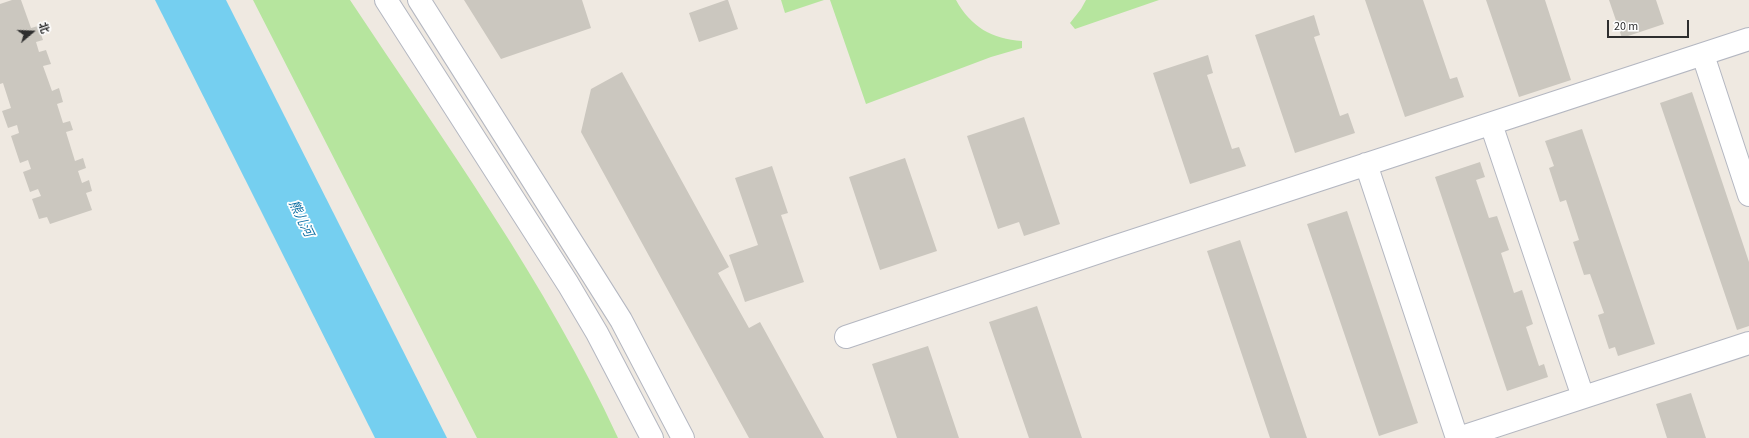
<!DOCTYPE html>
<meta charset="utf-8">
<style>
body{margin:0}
#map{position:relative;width:1749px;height:438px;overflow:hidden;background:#efe9e1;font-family:"Source Sans 3","Noto Sans SC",sans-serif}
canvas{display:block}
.north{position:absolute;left:12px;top:12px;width:40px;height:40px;-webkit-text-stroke:3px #fff;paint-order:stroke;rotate:71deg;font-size:11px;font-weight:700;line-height:16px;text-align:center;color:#2e2e2e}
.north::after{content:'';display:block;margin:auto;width:14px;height:18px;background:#2e2e2e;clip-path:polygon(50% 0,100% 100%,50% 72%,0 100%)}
.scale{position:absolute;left:1607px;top:20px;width:82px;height:18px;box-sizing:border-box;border:2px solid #2e2e2e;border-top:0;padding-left:5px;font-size:12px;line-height:14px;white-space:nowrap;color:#2e2e2e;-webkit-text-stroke:3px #fff;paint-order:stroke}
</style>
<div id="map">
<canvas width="1749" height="438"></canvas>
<div class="north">北</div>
<div class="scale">20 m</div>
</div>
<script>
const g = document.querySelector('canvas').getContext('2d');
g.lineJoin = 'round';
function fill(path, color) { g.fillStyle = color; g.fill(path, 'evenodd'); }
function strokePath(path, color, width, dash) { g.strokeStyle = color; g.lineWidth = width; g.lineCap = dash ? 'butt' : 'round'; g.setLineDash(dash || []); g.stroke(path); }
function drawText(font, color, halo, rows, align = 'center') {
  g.font = font + ' "Source Sans 3","Noto Sans SC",sans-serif'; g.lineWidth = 3.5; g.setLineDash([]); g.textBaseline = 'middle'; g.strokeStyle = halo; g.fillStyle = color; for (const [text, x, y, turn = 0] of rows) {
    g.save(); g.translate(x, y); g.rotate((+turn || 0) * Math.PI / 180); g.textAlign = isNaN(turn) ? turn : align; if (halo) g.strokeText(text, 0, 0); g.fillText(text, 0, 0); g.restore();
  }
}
fill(new Path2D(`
 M253,0H350C444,142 547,283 618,438H477Z
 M781,0H824L785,13Z
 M830,0H956C971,27 992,39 1022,41V48L991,57L866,104Z
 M1086,0H1159L1075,29L1070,23L1081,9Z`), '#b6e59e');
fill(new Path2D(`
 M155,0H226L447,438H375Z`), '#75cff0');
fill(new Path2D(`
 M12,0H21L31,28L38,26L43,40L36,42L39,52L46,50L51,64L43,66L52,91L59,88L63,102L57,104L63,123L70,121L73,130L66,132L75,161L83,158L86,168L78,171L82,183L89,180L92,191L86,193L92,210L50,224L47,217L39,219L32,199L41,196L38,189L30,192L23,172L31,169L28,160L20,163L11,136L19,133L17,125L8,128L2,111L11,108L3,83L0,84V4Z
 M464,0H582L591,28L501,59Z
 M726,0H728L738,29L699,42L689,13Z
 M1365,0H1423L1450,79L1457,77L1464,97L1405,117Z
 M1486,0H1545L1571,80L1519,97Z
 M1609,0H1656L1664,24L1622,38Z
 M1314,15L1320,35L1314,37L1340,116L1348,113L1355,133L1295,153L1255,35Z
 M1208,55L1213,73L1207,75L1232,149L1239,147L1246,166L1190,184L1153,73Z
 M622,72L729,267L718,273L749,328L760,322L824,438H749L581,132L591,89Z
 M1692,92L1749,262V326L1737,330L1660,103Z
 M1024,117L1060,224L1024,236L1019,222L998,229L967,136Z
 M1582,129L1655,344L1618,356L1615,347L1609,349L1598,315L1604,313L1590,274L1584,275L1573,242L1579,240L1566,200L1560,202L1549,168L1554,166L1545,141Z
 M905,158L937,251L880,270L849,177Z
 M1480,162L1485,177L1476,180L1489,218L1497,216L1509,250L1501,253L1514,293L1522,290L1533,324L1526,327L1539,366L1544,364L1548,377L1507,391L1435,177Z
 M772,166L788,213L781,215L804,282L745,302L729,255L758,245L735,178Z
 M1347,211L1418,423L1379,436L1307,224Z
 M1240,240L1307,438H1270L1207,251Z
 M1037,306L1082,438H1029L989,322Z
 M928,346L959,438H897L872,364Z
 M1691,393L1706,438H1667L1656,404Z`), '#cbc7bf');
const minor = new Path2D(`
 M386,0L568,284L597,333L652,438
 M419,0L621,320L683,438
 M1703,55L1749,195
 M1491,124L1583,397
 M1366,164L1457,438
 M846,337L1114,247L1749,39
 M1459,438L1749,343`);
strokePath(minor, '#b4b7c1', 24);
strokePath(minor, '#fff', 22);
drawText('italic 13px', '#0d6fa3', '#fff', [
 ["熊儿河",300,219,64]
]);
</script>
